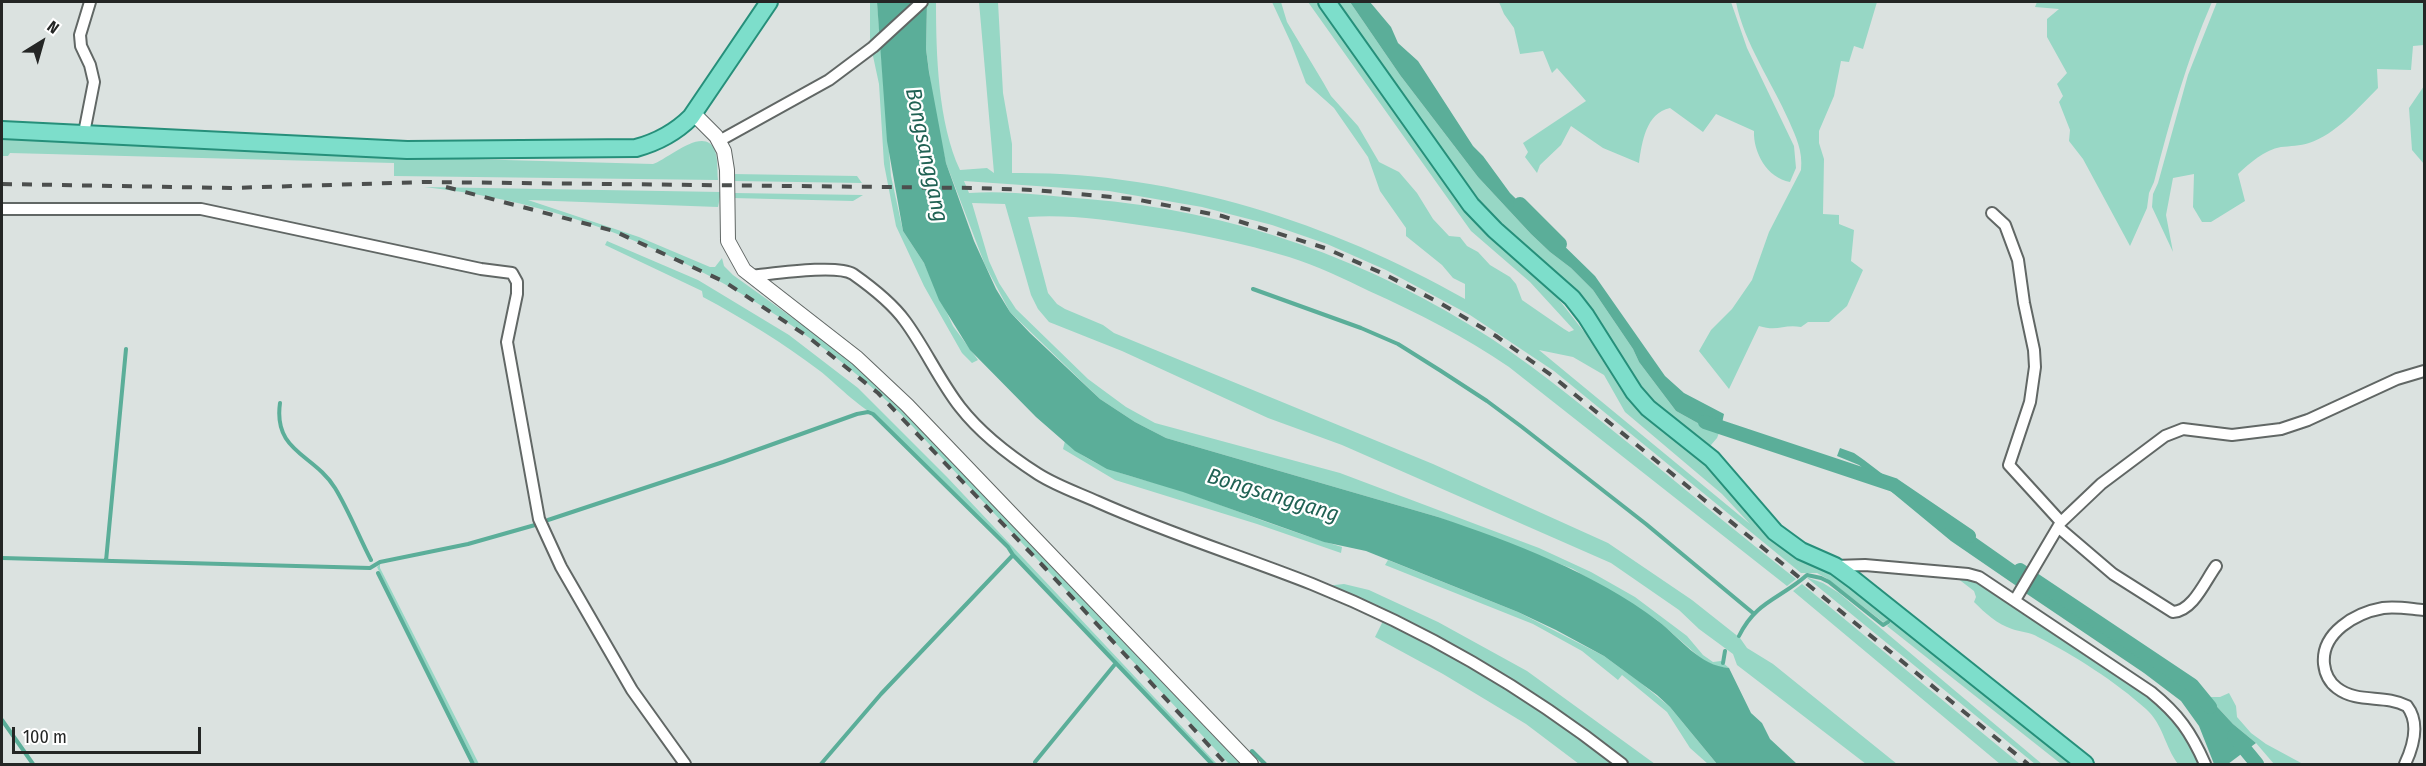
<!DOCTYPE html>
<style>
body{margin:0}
#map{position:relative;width:2426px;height:766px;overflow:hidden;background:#dbe2e0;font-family:"Fira Sans Condensed",sans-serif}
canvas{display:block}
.frame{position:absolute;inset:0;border:3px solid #242625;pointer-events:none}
.north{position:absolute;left:12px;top:12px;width:60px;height:60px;-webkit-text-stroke:4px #fff;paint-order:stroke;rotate:37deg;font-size:16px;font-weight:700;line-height:24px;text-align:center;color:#242625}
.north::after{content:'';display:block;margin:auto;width:21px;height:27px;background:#242625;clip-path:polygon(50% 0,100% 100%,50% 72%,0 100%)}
.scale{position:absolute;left:12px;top:727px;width:189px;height:27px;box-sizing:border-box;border:3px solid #242625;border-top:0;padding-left:8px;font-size:18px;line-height:21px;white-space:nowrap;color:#242625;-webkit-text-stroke:4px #fff;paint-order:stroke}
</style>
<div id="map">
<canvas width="2426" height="766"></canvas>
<div class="frame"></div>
<div class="north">N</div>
<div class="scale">100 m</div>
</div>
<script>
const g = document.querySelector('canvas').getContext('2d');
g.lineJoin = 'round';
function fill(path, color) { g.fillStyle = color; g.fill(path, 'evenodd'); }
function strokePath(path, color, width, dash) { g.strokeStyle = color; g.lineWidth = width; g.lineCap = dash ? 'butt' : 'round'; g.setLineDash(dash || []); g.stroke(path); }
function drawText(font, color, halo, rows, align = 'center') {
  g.font = font + ' "Fira Sans Condensed",sans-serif'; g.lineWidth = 4.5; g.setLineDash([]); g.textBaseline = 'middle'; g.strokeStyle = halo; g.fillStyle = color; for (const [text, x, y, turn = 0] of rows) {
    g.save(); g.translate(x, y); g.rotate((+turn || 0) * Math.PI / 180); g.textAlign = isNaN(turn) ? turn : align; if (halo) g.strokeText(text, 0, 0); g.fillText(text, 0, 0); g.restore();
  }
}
fill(new Path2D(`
 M870,2H877L891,176L903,231L924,263L953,326L978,360L972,363L962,353L924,286L896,226L884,164L879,84L870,42Z
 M927,2H936C936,54 938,123 960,170L987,168L994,173L979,2H998L1003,93L1012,144V173C1170,171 1328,221 1465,299V284L1453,278L1442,265L1406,236V228L1380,191L1368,157L1334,108L1306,83L1291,43L1272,2H1281L1287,22L1323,82L1331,96L1358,126L1379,162L1399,172L1417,193L1433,219L1449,236L1460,237L1467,246L1478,252L1490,265L1510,277L1516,284L1522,300L1564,329L1569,332L1574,330L1530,282L1471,231L1308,2H1317L1465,209L1482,229L1553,292L1585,333L1623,393L1636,408L1704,464L1760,526L1833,572L2076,764H2061L1887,626L1890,623L1889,620L1883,622L1826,578L1817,573H1801L1554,371L1470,315L1386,270L1327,244L1272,225L1202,207L1109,191L964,181L969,193C1008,190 1048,196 1087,199C1231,210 1371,260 1492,339C1545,374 1593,415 1642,454C1693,496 1744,538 1796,579L1787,586L1509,367C1465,337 1418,313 1369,291C1343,278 1317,266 1289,257C1243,243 1195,233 1146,226C1108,220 1067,214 1028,217L1048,293L1057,304L1065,309L1103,325L1114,333L1433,464L1608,543L1692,600L1740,638L1747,648L1773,664L1897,764H1866L1737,665L1733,654L1699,629L1679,610L1611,563L1342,445L1268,418L1122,351L1049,322L1038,309L1031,295L1005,204L972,203L989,261L999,283L1016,309L1088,379L1126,407L1155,423L1340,473L1539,548L1591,572L1635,597L1687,636L1703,655L1713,662L1721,661L1729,668L1718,667L1704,661L1657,620L1573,569L1438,517L1166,438L1135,422L1100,399L1010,312L985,265L946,163L935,115L926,49ZM1539,350L1573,357L1604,375L1625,412L1722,494L1750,524Z
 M1332,2H1350L1400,75L1478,177L1531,234L1550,252L1571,268L1593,290L1633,349L1639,362L1676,411L1703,426L1721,428L1717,438L1711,445H1703L1655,406L1619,356L1485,214Z
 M1499,2H1731L1747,48L1794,146L1796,168L1790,182C1767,178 1753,152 1754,131L1716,114L1703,132L1670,108C1646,113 1642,142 1639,163L1603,148L1571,126L1561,145L1540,165L1537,173L1525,157L1528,152L1523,143L1586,101L1557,68L1552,73L1543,51L1520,54L1514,28L1504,14Z
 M1736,2H1877L1863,49L1854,46L1849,62L1841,61L1834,96L1819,131V143L1824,159L1823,214L1839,215V224L1854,230L1851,261L1863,270L1847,306L1829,322H1808L1801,327C1783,324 1778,332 1759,326L1729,389L1699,351L1711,330L1732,309L1752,280L1769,232L1801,170C1803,151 1796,137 1789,121C1772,82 1744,43 1736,2Z
 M2037,2H2212C2187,59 2170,120 2154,182L2149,193L2147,208L2130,246L2083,159L2069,141L2070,130L2059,102L2063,96L2057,84L2067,73L2047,37V19L2059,9L2035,7Z
 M2217,2H2424V45L2413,46L2411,70L2377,69L2378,88C2359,107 2335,135 2309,143C2300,146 2290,146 2281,147C2264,150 2250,163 2238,174L2245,201L2211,222H2202L2193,207L2194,174L2173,178L2166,215L2173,252L2152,207L2153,194L2158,183L2188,75Z
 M2424,86V164L2412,150L2409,108Z
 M2,139L193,144L394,157L653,164C667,160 705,124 715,151C718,159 717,171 718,180L394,176V163L10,153L8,156H2Z
 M732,174L857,176L862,183L733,181Z
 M424,187L721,192L718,207L528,200L639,237L710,267H715L722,258L724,266L733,275L822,339L877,384L1240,764H1229L900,413C773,291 599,205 424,187Z
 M734,193L863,195L853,201L732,198Z
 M607,241L698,280L789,335L858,388L947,477L1217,764H1213L1013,555L1008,547L874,414C861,409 833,381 820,371C783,343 744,319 703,297L702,291L605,245Z
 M1065,441C1097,473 1141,477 1182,491C1235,510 1288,531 1342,547L1341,553L1257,524L1115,480L1063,449Z
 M1388,560L1518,612L1604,656L1641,683L1670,707L1717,764H1708L1690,748L1667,712L1622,675L1618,680L1582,651L1533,624L1385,565Z
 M380,564V568L479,764H475L377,567Z
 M1806,577L1823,583L1839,593L2042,764H2035Z
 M1957,578L1983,584L2150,694L2176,717L2201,764H2178C2165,747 2163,724 2146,709C2116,682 2074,655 2038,637C2030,632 2020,632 2012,629C1997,624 1985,613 1974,602L1976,597L1974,591Z
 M1344,584L1369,590L1438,622L1527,671L1655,764H1628L1608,748L1476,658L1450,643L1385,610L1325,586Z
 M1802,584L2020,764H2000L1793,591Z
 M1384,619L1406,628L1517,693L1617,764H1579L1526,724L1443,674L1375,637Z
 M2229,693L2236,706L2237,717L2251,733L2266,744L2303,764H2274L2256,743L2233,724L2208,697H2220Z`), '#97d7c5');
fill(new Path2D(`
 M877,2H927L926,49L929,72L946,163L974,241L996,289L1010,312L1030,333L1100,399L1135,422L1166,438L1438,517C1512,542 1595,573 1658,621C1680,638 1700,666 1729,668L1751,713L1762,723L1770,739L1797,764H1717L1670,707L1657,695L1604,656L1556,630L1518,612L1366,551L1324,542L1183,492L1107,469L1075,451L1036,417L970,350L939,300L924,263L903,231L887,141Z
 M1350,2H1370L1391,27L1398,43L1418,61L1473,146L1483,156L1510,193L1595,276L1665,376L1684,393L1724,414L1721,428L1703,426L1676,411L1639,362L1633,349L1593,290L1571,268L1550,252L1531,234L1478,177L1400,75Z
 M1840,448L1854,453L1864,460L1944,521L1975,537L2022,570L2029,571L2018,587L1951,541L1859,465L1837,456Z
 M2032,579L2116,639L2185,683L2202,697H2208L2233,724L2256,743L2228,764H2214L2199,726L2181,701L2144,673L2024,592Z`), '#5bae99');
strokePath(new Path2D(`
 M1253,289L1361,328L1398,344L1441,371L1487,401L1522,427L1646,524L1753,613
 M280,403C273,452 314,454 335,488C349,511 359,537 371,560
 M548,520L723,462L857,414L868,412L873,414L1008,547L1013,555L1212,764
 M2,558L370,568L380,562L468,544L535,525
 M106,561L126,349
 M378,573L473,764
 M1739,636C1756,601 1780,599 1807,575L1821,578L1829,582L1883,625L1888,622
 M1723,663L1725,651
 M2,720L33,764
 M1252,751L1265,764
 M1035,762L1116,663
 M821,764L881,694L1013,555`), '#5bae99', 4);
strokePath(new Path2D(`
 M1520,204L1560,244
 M1705,422L1894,485L1969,536
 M2020,570L2192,685L2210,707
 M2234,736L2257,764`), '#5bae99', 14);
const minor = new Path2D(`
 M84,133L94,82L90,65L81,46L80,35L90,2
 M719,141L829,80L873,47L922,2
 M2,209H201L481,269L512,273L517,282V294L507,342L539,519L561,567L632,690L685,764
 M1992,213L2005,225L2018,260L2024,303L2034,350L2035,367L2030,402L2009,465L2061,522
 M751,276C773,274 836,264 853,274C870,286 892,303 905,321C925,348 939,380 960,407C981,434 1010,456 1038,474C1057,486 1078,493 1098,502C1167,533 1241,556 1312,584C1424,629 1527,689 1622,764
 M2058,527L2113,574L2173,612C2193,611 2205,581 2216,566
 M1835,566L1865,565L1968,574L1979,577L2151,692C2178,714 2191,732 2205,764
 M2015,600L2061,522L2101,484L2165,436L2183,429L2232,435L2281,429L2308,420L2397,379L2424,371
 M2405,764C2413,747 2420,723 2407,706C2384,694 2358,704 2337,688C2329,682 2325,673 2324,664C2321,633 2355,613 2383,608C2396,606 2411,609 2424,610`);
const tertiary = new Path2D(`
 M694,114L716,136L724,151L727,170L728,241L744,270L857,358L907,405L1251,764`);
const primary = new Path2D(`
 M1327,2L1471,205L1495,230L1572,298L1586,316L1634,392L1648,408L1712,459L1775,532L1801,551L1835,566L1854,580L2085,764
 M2,130L407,150L636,148C658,142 675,133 691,117L769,2`);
strokePath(minor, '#616765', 14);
strokePath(tertiary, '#616765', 16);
strokePath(primary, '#268f7a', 20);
strokePath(minor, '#fff', 10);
strokePath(tertiary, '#fff', 14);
strokePath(primary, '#7ddecb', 16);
strokePath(new Path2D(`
 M2,184L231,188L425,182L975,188L1034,190L1134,199L1222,216L1325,248L1384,274L1440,303L1496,336L1551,375L2028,764
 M446,187L614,231L725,282L807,336L878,393L1045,568L1226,764`), '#4c4f4e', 4, [10, 10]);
drawText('italic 22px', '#206254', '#fff', [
 ["Bongsanggang",926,155,78],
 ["Bongsanggang",1273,496,17]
]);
</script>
